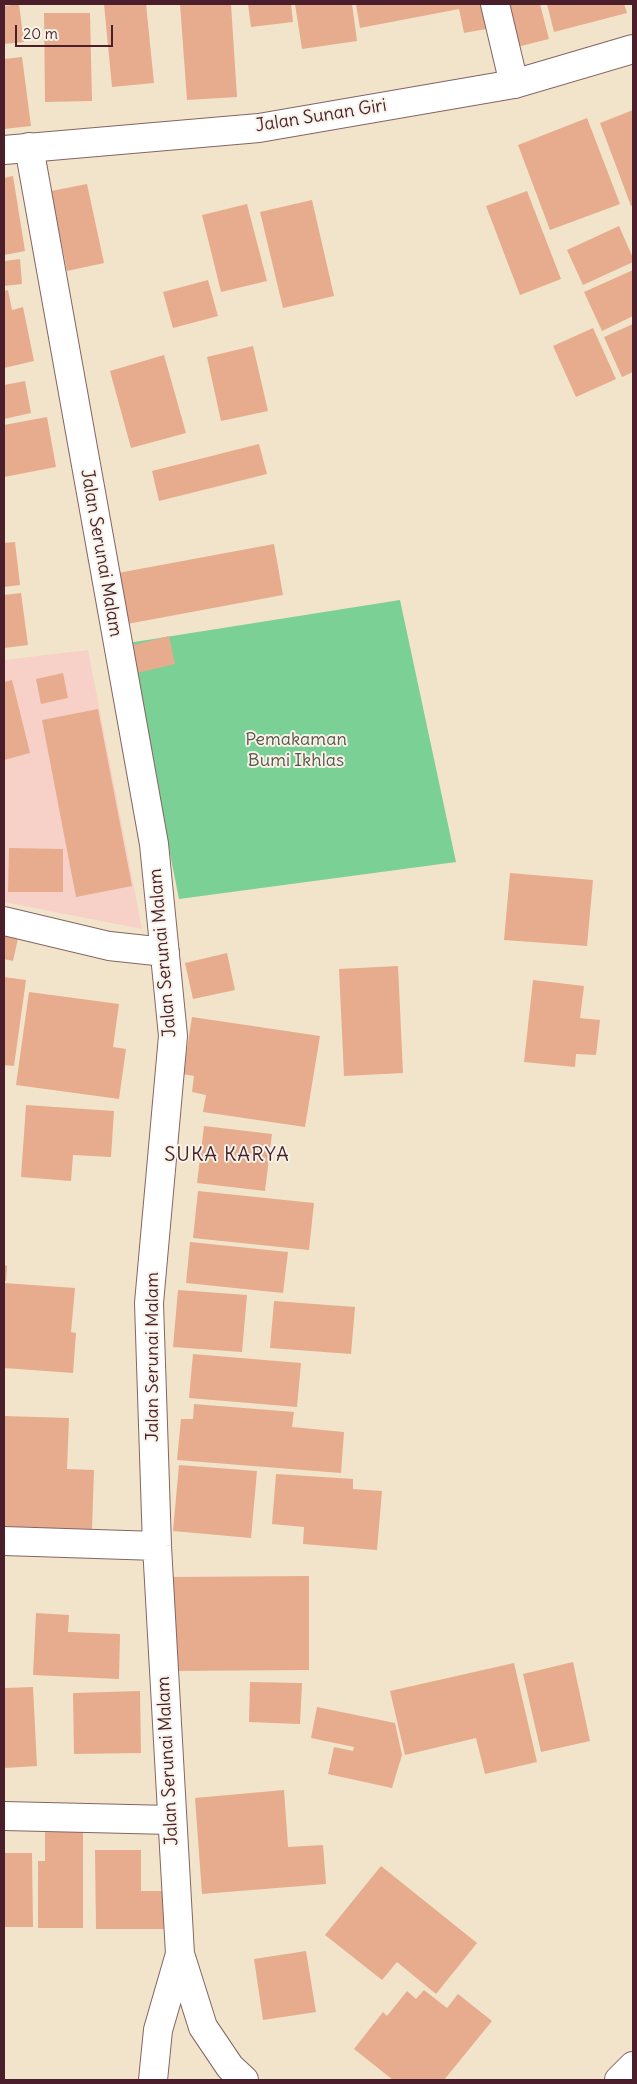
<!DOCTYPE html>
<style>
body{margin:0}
#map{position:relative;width:637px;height:2084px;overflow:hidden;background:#f2e4ca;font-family:Delius,sans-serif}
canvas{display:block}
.frame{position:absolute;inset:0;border:5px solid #4a1f2b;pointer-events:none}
.scale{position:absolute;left:15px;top:25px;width:98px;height:22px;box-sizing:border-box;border:2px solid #4a1f2b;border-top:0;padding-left:6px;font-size:15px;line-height:18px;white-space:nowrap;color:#4a1f2b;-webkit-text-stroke:4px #f7f3e8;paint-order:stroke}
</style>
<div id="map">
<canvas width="637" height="2084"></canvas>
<div class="frame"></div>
<div class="scale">20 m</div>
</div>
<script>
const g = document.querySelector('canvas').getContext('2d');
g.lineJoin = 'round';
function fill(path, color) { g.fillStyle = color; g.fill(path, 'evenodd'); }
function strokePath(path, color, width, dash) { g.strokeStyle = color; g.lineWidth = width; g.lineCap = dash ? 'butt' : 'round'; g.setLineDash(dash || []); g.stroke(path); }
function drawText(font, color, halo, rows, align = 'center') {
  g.font = font + ' Delius,sans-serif'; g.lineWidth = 4; g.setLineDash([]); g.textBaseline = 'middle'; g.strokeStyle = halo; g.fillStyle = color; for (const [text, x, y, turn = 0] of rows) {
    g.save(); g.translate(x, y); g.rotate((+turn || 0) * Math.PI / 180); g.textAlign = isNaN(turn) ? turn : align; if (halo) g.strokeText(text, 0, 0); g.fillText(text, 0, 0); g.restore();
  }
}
fill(new Path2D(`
 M88,650L142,929L4,902V660Z`), '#f7d1c8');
fill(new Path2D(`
 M400,600L456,862L179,899L128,643Z`), '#7ad095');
fill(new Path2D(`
 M19,4L24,42L4,44V6Z
 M104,4H146L154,83L112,87Z
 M180,4H231L237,97L187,100Z
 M248,4H291L293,22L251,27Z
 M295,4H352L357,41L302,49Z
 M356,4H487L492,28L464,33L459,9L360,28Z
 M506,4H540L549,39L517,47Z
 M547,4H624L627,13L554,32Z
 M44,13H90L92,101L45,102Z
 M22,57L31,126L4,129V59Z
 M633,110V205L631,206L600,123Z
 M587,118L620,204L550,230L518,145Z
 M13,176L25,251L4,255V178Z
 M87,184L104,263L67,271L51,191Z
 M527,191L561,279L520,295L486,206Z
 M312,200L334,296L283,308L260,212Z
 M247,204L267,281L221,292L202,215Z
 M619,226L633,258V262L583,285L567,250Z
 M20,259L22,284L4,286V261Z
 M633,270V316L602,331L584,292Z
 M208,280L218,316L173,328L163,292Z
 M8,290L12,310L23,307L34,361L4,368V291Z
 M633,324V372L622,377L604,337Z
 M593,328L616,379L576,397L553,346Z
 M253,346L268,411L221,421L207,357Z
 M164,355L186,433L131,448L110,371Z
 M25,381L31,413L4,419V385Z
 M47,417L56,467L4,477V425Z
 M259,444L267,474L159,501L152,471Z
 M15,542L20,585L4,587V543Z
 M274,544L283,595L127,624L118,573Z
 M21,593L28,645L4,648V595Z
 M169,636L175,664L137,673L130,646Z
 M63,673L68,698L41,704L36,679Z
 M12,680L30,753L4,760V682Z
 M98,709L132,886L76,897L42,720Z
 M9,848L63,849V892H8Z
 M510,873L593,880L587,946L504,940Z
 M4,931L19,934L13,961L4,959Z
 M227,953L235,990L193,999L185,963Z
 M398,966L403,1073L344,1076L339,969Z
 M4,977L26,980L14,1066L4,1065Z
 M533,980L584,986L580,1018L600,1020L596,1055L576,1054L575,1067L524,1062Z
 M29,992L119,1004L113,1047L126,1049L119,1099L16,1085Z
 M192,1017L320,1036L305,1127L203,1112L206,1095L192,1092L194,1076L183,1074Z
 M26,1105L114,1111L111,1157L73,1155L71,1181L21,1177Z
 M204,1126L272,1134L265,1191L197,1183Z
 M198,1191L314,1203L309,1250L193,1238Z
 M190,1242L288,1252L283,1293L186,1283Z
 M4,1265L7,1266L6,1281H4Z
 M4,1283L75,1288L71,1332L76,1333L73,1373L4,1368Z
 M178,1290L247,1295L242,1352L173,1347Z
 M274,1301L355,1307L351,1354L270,1348Z
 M193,1354L301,1363L297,1407L189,1398Z
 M194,1404L294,1412L292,1427L344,1432L341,1473L177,1460L181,1419H193Z
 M4,1416L69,1418L67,1469L94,1470L92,1530L4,1527Z
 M179,1465L257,1471L251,1538L173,1531Z
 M276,1474L353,1479V1489L382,1491L377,1550L303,1544L304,1527L272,1524Z
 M309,1576V1670L171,1671V1577Z
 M36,1613L69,1615L68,1632L120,1634L119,1679L33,1675Z
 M573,1662L590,1741L541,1752L523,1674Z
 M514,1663L537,1762L485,1774L476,1738L405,1755L390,1691Z
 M250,1682L302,1683L300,1724L249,1722Z
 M33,1687L37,1766L4,1768V1688Z
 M140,1691L141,1753L74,1754L73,1693Z
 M317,1707L395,1723L402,1755L392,1788L328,1774L334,1747L353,1751L354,1747L311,1738Z
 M284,1790L288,1847L323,1845L326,1884L202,1894L195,1798Z
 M45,1821H83V1928H38V1861H45Z
 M95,1850H141V1891H169V1929H96Z
 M4,1853H32L33,1927H4Z
 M381,1866L477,1943L436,1994L397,1962L382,1980L325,1935Z
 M306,1951L316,2012L263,2020L254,1959Z
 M424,1990L447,2008L458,1994L492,2021L444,2080H393L354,2049L383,2012L387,2016L407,1991L416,1999Z`), '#e6ac8d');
const minor = new Path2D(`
 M495,4L514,84
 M29,147L154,844L173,1036L149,1303L157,1546L180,1954L203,2027L230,2067L244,2080
 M4,921L109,946L165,952
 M4,1541L157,1546
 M4,1816L171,1820
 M153,2080L158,2030L180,1954
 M619,2080L633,2066`);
const tertiary = new Path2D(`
 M4,150L259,128L514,84L633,49`);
strokePath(minor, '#856463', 30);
strokePath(tertiary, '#856463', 30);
strokePath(minor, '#fff', 28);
strokePath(tertiary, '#fff', 28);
drawText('18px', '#4a1f2b', '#f7f3e8', [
 ["Jalan Sunan Giri",321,116,-9],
 ["Jalan Serunai Malam",101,553,80],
 ["Jalan Serunai Malam",163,953,-95],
 ["Jalan Serunai Malam",153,1357,-90],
 ["Jalan Serunai Malam",168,1761,-93]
]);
drawText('18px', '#58544b', '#f7f3e8', [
 ["Pemakaman",296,740],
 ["Bumi Ikhlas",296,761]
]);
g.letterSpacing = '1px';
drawText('20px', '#4a1f2b', '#f7f3e8', [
 ["SUKA KARYA",227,1155]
]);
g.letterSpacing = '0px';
</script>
